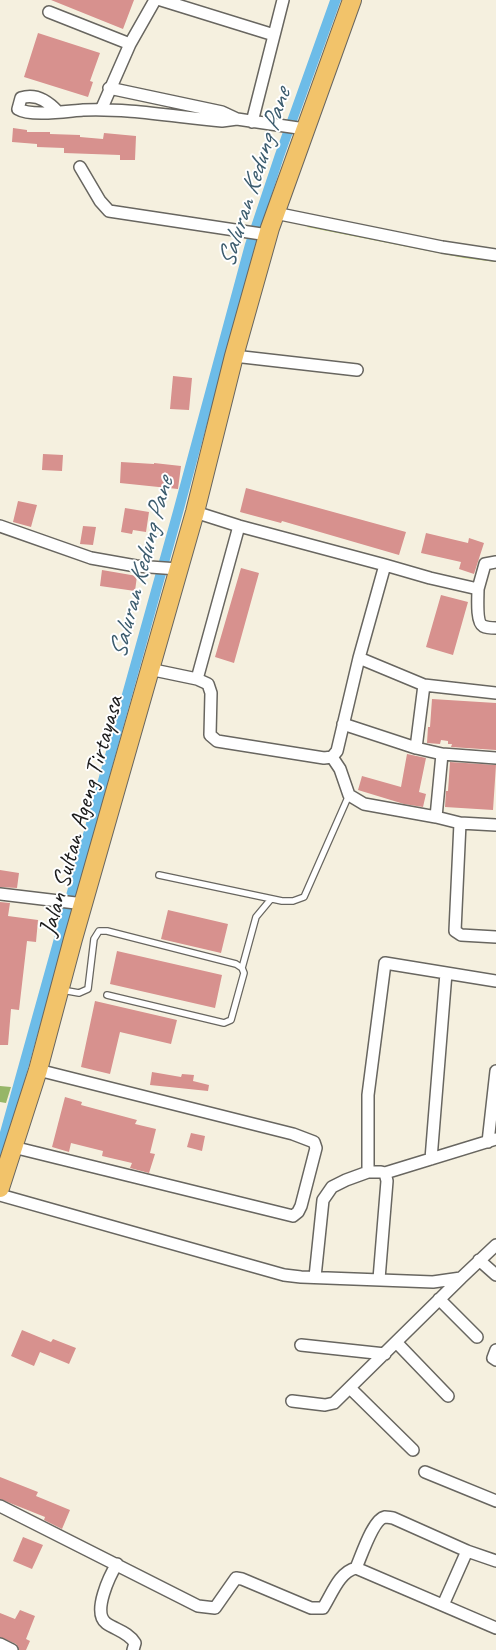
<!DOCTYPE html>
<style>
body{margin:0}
canvas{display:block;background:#f5f0df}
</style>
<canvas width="496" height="1650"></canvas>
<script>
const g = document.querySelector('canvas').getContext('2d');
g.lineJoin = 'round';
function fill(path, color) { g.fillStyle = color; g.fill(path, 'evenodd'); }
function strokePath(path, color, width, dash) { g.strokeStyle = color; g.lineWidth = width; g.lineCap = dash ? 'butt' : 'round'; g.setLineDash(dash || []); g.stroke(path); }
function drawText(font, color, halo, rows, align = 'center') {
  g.font = font + ' Caveat,sans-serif'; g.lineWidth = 4; g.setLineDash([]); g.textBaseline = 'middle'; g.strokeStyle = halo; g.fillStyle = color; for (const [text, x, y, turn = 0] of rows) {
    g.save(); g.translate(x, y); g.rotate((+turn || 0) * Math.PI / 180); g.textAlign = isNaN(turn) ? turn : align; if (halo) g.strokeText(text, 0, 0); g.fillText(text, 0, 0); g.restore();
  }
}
fill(new Path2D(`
 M308,226L464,256L496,261V262L464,258L307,227Z`), '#bed477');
fill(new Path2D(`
 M0,1086L11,1087L6,1103L0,1102Z`), '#96b668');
fill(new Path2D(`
 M330,0H341L284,157L255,246L183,513L0,1169V1132L173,511L245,244L275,154Z`), '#6dbce8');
fill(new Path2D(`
 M51,0H134L123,29Z
 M38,33L100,53L90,81L93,82L88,97L24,77Z
 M13,128L27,130V132H50V134L80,135V137L103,139L104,133L136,136L135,160H120V155L64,153V148L37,147V144L12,142Z
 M173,376L192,378L189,410L170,409Z
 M43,454L63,455L62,471L42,470Z
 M121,462L154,464V463L181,466L178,489L120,483Z
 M246,488L406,532L399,555L282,521L281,523L240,512Z
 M18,501L37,505L31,527L13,522Z
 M125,508L149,512L146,532L133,530L132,534L121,532Z
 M83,526L96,527L93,545L80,544Z
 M426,533L468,543L469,538L484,543L474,574L459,569L461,562L421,553Z
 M241,568L259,573L234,663L215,657Z
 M102,570L137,576L135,591L100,586Z
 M441,595L468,602L453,655L426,647Z
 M432,699L496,703V750L451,747L452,744H448V741L441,740L440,744L427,743L428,727H430Z
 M407,754L426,758L419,792L426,794L423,807L404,804L358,790L362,776L401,787Z
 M450,762L496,765L493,810L445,807L446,791H448Z
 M0,870L19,873L17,888L0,887Z
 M0,902L10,903L8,916L38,920L36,942L27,941L19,1010L11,1009L8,1045H0Z
 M168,910L228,924L221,953L161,939Z
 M117,951L222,975L215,1008L110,984Z
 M95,1001L177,1020L171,1044L120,1032L110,1074L81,1067Z
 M152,1072L181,1077L182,1074L194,1075L193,1081L209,1085L208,1091L150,1085Z
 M65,1097L82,1102L81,1105L137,1120L135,1124L156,1129L150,1153L155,1154L149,1173L130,1168L132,1163L102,1156L103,1151L71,1143L69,1152L52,1147Z
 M191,1133L205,1136L202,1151L187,1147Z
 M22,1330L51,1342L53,1339L76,1348L69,1364L40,1352L34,1366L11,1356Z
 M0,1477L38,1492L36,1496L70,1510L62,1529L44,1520L45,1517L0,1499Z
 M23,1537L43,1545L32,1569L13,1561Z
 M20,1610L35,1616L26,1639L30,1641L26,1650H19L16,1644L0,1637V1613L15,1619Z`), '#d7918e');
const lane = new Path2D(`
 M159,875L282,901H293L304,897L349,795
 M242,968L256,917L271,899
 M62,990L79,993L88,989L94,939L99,931H107L236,964L242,968L244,973L231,1020L224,1023L107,995`);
const street = new Path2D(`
 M161,0L274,35
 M49,12L130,44
 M109,88L222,112L237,119
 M101,110L130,44L155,0
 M58,112C48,101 36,93 21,98L18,109C31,117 68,111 83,110C127,108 177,117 222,121L237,119L305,129
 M252,122L283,0
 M80,167L100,201L109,211L268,235
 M275,213L442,247L496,255
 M234,356L357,370
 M195,512L239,526L385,565L430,578L478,589L485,564L496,562
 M0,526L91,558L136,566L178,569
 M478,589C478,597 476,622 483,626C487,628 492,628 496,628
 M359,658L424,685L496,693
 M149,669L197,679L208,684L211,693L210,735L217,741L324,758L332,757L337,751L359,658L385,565
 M197,679L239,526
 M424,685L416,748L442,754L496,758
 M343,724L416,748
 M442,754L436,817L460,823L496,825
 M332,757L340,769L349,795L364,804L436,817
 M460,823L455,931L461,935L496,937
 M0,894L84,904
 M488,1142L496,1071
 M13,1147L293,1216L298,1212L301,1206L316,1148L314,1142L293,1134L38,1070
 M431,1159L446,973
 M368,1172V1095L385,963L496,981
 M385,1173L496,1139
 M0,1195L284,1275L301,1277L433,1282L461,1278L496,1245
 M479,1260L496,1275
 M315,1277L323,1200L332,1187L346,1180L368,1172H381L385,1173L387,1181L379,1279
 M439,1299L477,1337
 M396,1342L448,1396
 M301,1345L385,1354
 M496,1350L493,1358L496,1360
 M350,1388L413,1450
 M292,1401L325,1405L334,1403L461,1278
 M425,1472L496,1501
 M0,1506L198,1606L215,1608L236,1578L242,1579L311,1608H323C332,1594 339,1572 356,1568L496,1628
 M117,1564C110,1575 92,1612 106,1623C116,1630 128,1632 135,1643L133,1650
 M356,1568C361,1557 373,1519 385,1517C386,1517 393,1518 393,1518L467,1551L496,1561
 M443,1605L467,1551
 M0,1644L12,1650`);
const primary = new Path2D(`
 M0,1188L38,1070L73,939L195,512L234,356L270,228L352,0`);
strokePath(lane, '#686660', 8);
strokePath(street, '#686660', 14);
strokePath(primary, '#686660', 20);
strokePath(lane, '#fff', 5.5);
strokePath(street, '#fff', 11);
strokePath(primary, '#f2c36a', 18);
drawText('25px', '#1c1c1c', '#fff', [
 ["Jalan Sultan Ageng Tirtayasa",82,816,-74]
]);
drawText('italic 26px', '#3c5c6e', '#fff', [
 ["Saluran Kedung Pane",255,178,-72],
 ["Saluran Kedung Pane",142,568,-75]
]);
</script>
